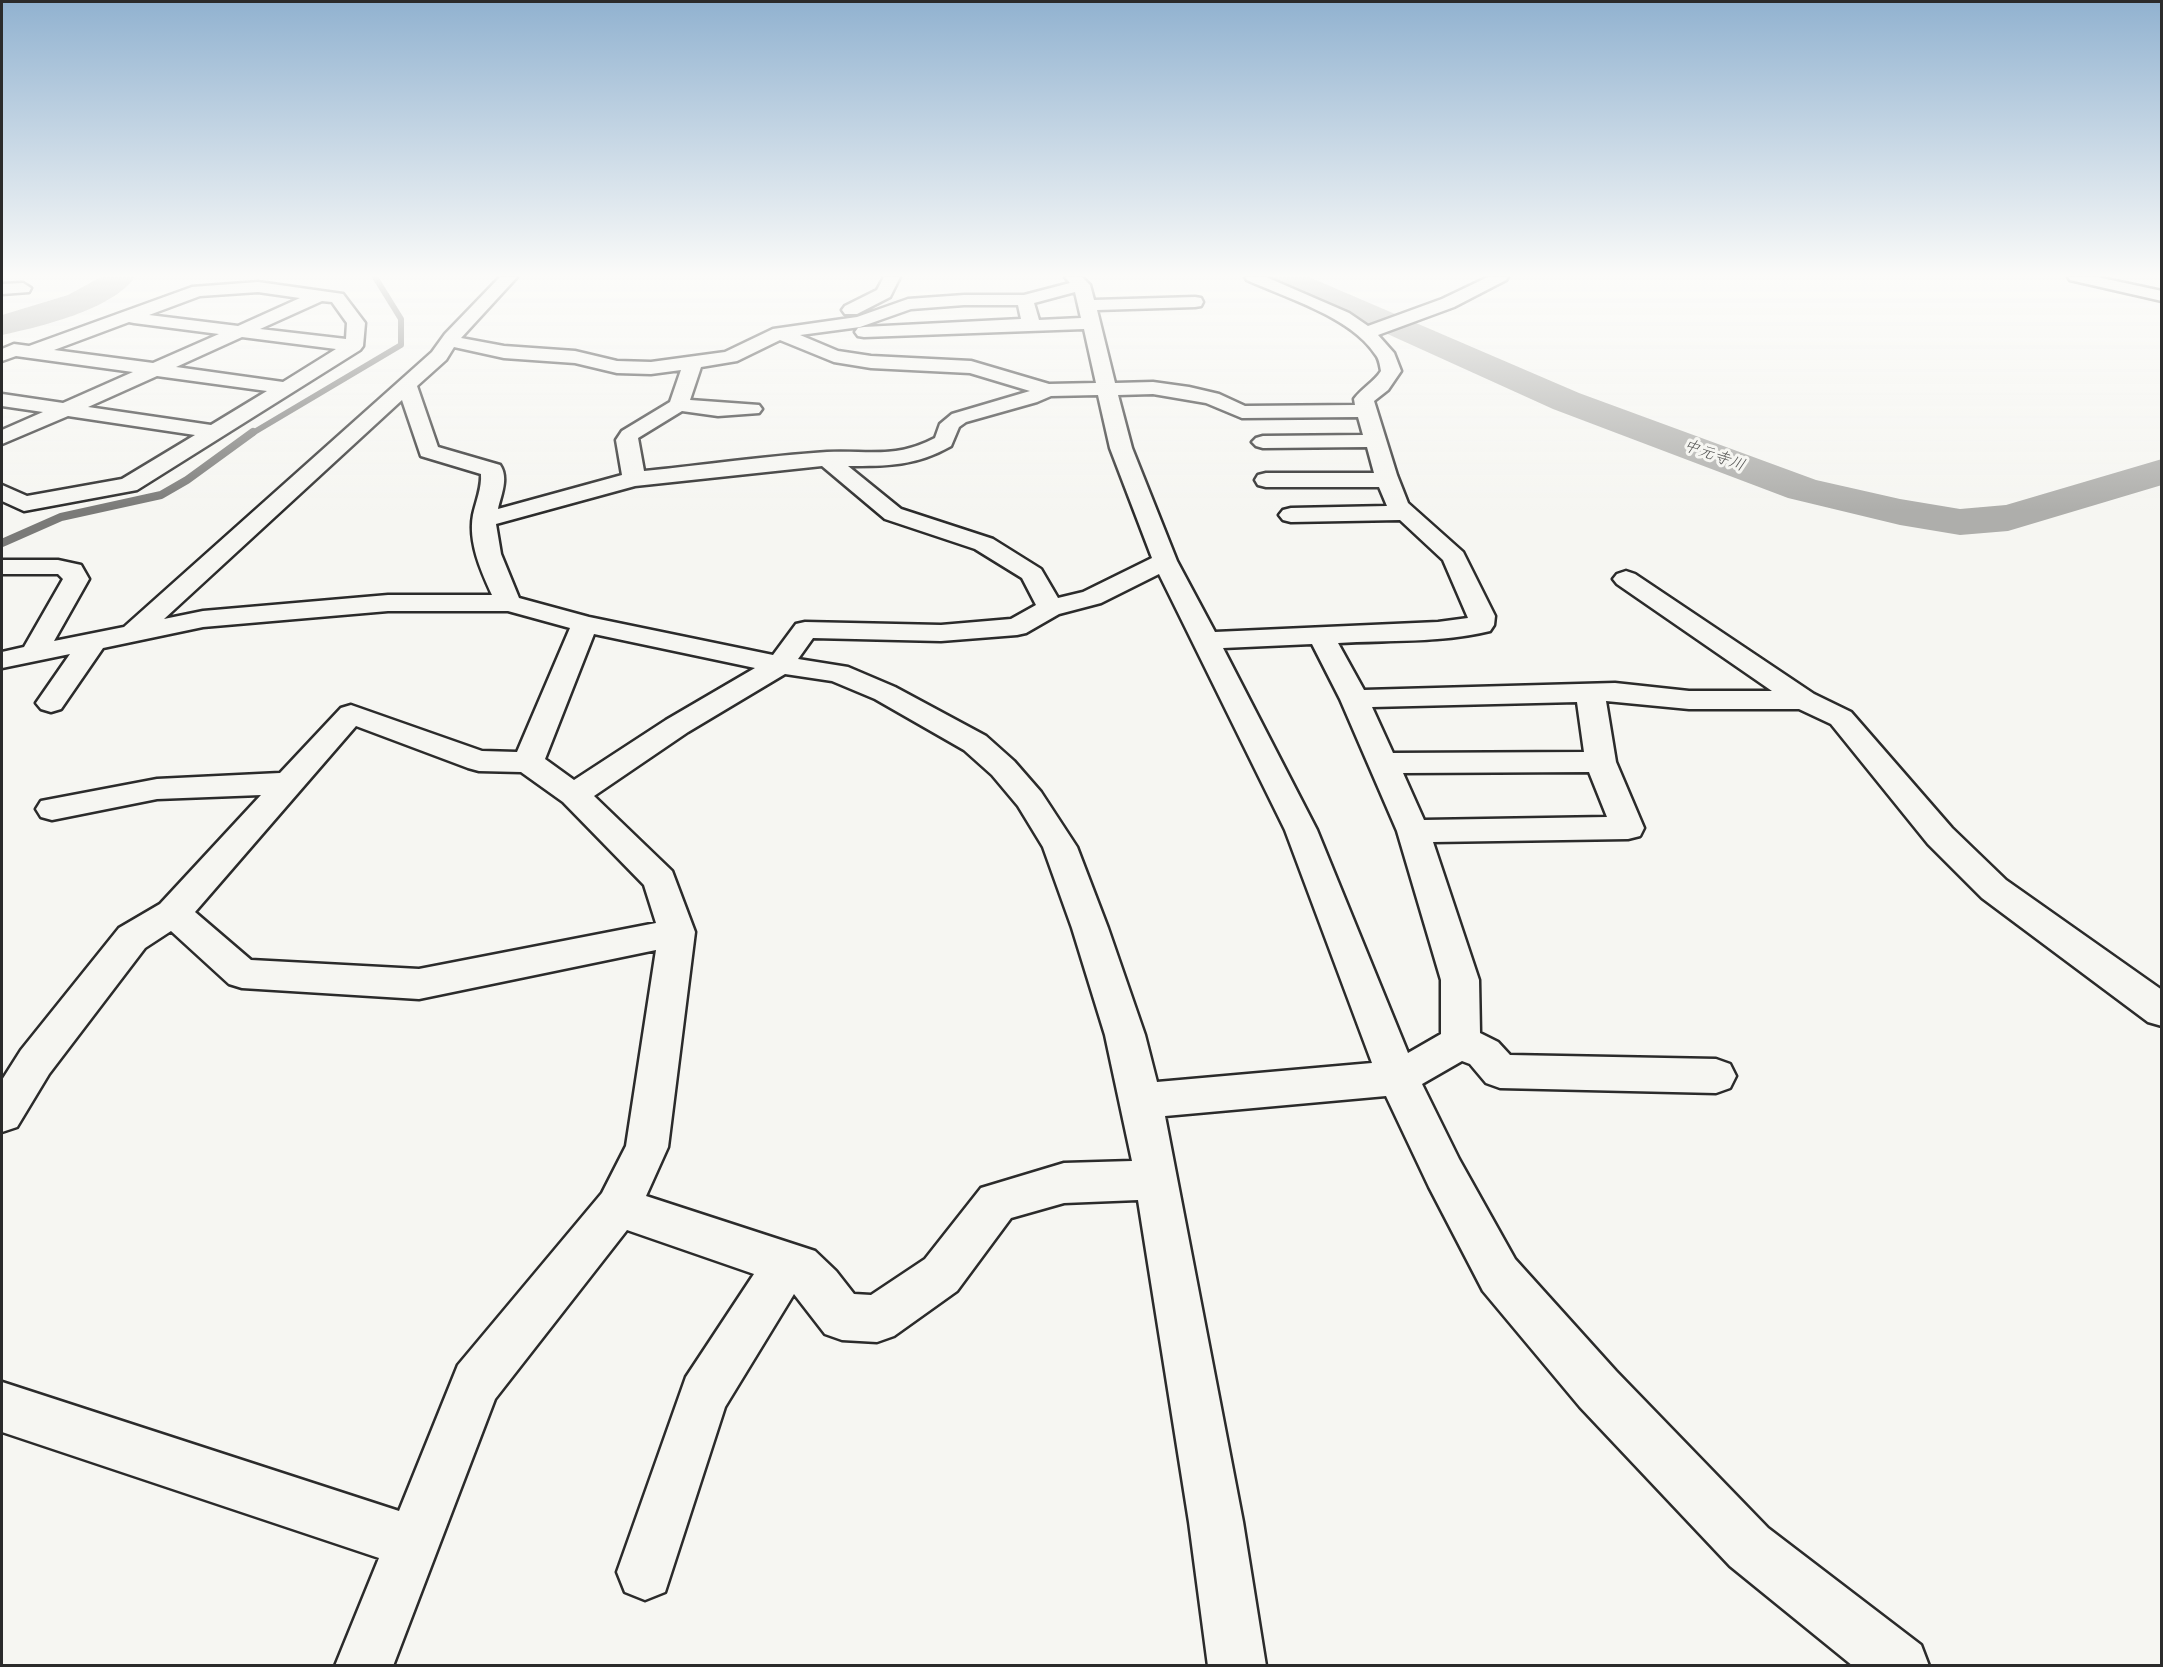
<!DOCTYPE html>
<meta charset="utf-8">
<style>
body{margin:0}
#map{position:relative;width:2163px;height:1667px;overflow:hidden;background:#f6f6f2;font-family:Pangolin,sans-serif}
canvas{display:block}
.frame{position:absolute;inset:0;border:3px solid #2b2b2b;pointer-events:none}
</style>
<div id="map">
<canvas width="2163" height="1667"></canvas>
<div class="frame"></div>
</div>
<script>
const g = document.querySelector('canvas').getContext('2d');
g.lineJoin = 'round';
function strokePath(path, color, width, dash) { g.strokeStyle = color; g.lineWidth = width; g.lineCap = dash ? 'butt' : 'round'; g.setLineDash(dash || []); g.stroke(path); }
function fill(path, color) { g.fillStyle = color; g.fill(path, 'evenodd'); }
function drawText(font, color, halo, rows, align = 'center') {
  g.font = font + ' Pangolin,"Klee One",sans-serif'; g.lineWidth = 6; g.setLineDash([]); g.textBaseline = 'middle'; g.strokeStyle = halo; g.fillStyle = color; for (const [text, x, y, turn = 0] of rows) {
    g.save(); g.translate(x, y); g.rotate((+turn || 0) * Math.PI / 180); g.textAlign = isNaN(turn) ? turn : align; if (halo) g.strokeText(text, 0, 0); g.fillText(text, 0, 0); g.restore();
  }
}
strokePath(new Path2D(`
 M251,434L401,345V319L375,277`), '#7a7a78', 6);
strokePath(new Path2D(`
 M2,543L61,517L161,495L187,480L253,432`), '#7a7a78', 8);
fill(new Path2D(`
 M101,277H135C112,310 39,327 2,335V315L68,295Z
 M1270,277H1309L1579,393L1816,480L1900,499L1960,509L2006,505L2162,459V485L2008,531L1960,535L1900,525L1788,498L1553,409L1275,283Z`), '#aeaeab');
const minor = new Path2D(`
 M500,277H517L461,338L504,346L575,351L617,361L651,362L725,352L773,329L857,317L908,299L964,295H1024L1070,283L1065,277H1082L1090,285L1094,300L1195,297L1201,298L1203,302L1201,306L1195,307L1097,310L1115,383L1153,382L1189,387L1219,394L1245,406L1355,405L1354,399C1362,388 1374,382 1381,371C1380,365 1379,358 1375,354C1351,317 1286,298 1247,280L1245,277H1266L1349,313L1368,326L1442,299L1488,277H1508L1506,280L1454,307L1378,335L1394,353L1401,371L1388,390L1374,401L1397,475L1408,503L1463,552L1495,616L1494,625L1490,631C1442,643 1388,640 1338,643L1364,690L1615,683L1689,691H1772L1617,584L1613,579L1617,574L1626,571L1635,574L1814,694L1851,712L1952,828L2006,880L2162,990V1026L2148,1022L1982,898L1928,844L1831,724L1799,709H1689L1606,701L1616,762L1644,828L1640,836L1628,839L1433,842L1479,980L1480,1033L1498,1042L1510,1055L1716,1059L1730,1064L1736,1076L1730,1088L1716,1093L1500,1088L1486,1083L1470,1064L1462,1061L1422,1084L1459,1159L1515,1259L1616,1371L1768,1528L1921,1645L1929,1666H1853L1730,1566L1580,1407L1483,1291L1429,1187L1386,1096L1165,1116L1243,1522L1266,1666H1208L1189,1522L1138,1200L1064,1203L1011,1218L957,1291L894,1336L877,1342L842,1340L825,1334L794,1294L725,1407L665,1592L645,1600L625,1592L617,1572L686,1377L754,1274L627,1230L495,1399L393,1666H335L379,1558L2,1432V1382L399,1511L458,1365L602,1193L626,1146L656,950L419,999L242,988L229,984L171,931L145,948L49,1074L17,1127L2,1132V1080L21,1050L119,928L160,904L261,795L157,799L52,820L41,817L36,809L41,801L157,779L280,773L341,708L351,705L482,751L517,752L570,628L508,611H388L203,627L103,648L61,709L51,712L41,709L36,703L70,654L2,668V652L24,647L63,579L58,574H2V560H58L81,565L89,579L54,641L124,627L432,352L445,334ZM1075,292L1081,318L1039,320L1034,303ZM964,305H1018L1021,319L864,327L858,328L855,332L858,336L864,337L1084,329L1096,383L1049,384L971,361L871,356L838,351L800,335L860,327L911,309ZM780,340L834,362L871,368L970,373L1030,391L952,414L940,424L935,438C896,459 868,450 827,452C766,456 704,465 644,471L638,438L682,411L718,416L759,413L762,409L759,405L690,400L701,367L737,361ZM454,347L504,358L575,363L617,373L651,374L681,370L670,402L622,431L616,440L622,475L498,509C501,495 509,478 500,465L438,447L417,386L446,360ZM1153,394L1206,403L1242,418L1358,417L1363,435L1263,436L1256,438L1252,442L1256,446L1263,448L1367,447L1374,473H1266L1258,475L1255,480L1258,485L1266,487H1379L1387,506L1291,508L1283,510L1279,515L1283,520L1291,522L1400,520L1443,560L1468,618L1438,622L1215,632L1177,561L1132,448L1118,395ZM1098,395L1110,448L1152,558L1083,592L1058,598L1041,569L993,539L901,509L848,466C888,466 916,466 951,446L959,427L966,422L1037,402L1051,396ZM402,400L421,456L481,474C482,488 476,501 473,515C468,542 481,571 492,595H388L203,611L164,619ZM822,466L885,519L975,549L1022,578L1036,605L1011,619L941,625L805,622L796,624L773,655L589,617L519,598L501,554L496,524L635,486ZM1159,574L1285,830L1372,1063L1157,1082L1145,1035L1108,928L1077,847L1041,792L1014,761L986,736L895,687L848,667L798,659L813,638L941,641L1017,635L1026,633L1059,614L1101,603ZM594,634L755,668L666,720L574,780L545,759ZM1312,644L1340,699L1397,831L1441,980V1034L1408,1053L1317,830L1223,648ZM785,674L832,681L875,699L964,750L992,775L1018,806L1043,847L1072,928L1105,1035L1132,1161L1064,1163L981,1188L925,1259L871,1295L854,1294L836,1271L815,1251L646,1196L668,1147L695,932L672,871L594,796L688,732ZM1577,702L1584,752L1393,753L1372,707ZM356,726L468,768L479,771L521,772L563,802L644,885L656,923L419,969L251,960L195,912ZM1589,772L1607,817L1424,820L1403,773Z
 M884,277H900L890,297L857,314H845L842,310L845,306L877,290Z
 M258,282L343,294L365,323L363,346L360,350L137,490L24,511L2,501V485L27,496L122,479L195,435L68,416L2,444V430L43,412L2,406V394L63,403L133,372L16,356L2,361V349L14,344L29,346L192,287ZM258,292L300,298L238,326L149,315L200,296ZM322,301L332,302L347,323L346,339L260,329ZM129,322L134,323L219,334L153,363L54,350ZM242,337L336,349L283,382L176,367ZM157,376L267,391L211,425L88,407Z
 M23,283L31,288L29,292L2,294V284Z`);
const major = new Path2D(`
 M2068,277H2097L2162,291V301L2070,280Z`);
strokePath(minor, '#2b2b2b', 5);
strokePath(major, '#2b2b2b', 5);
fill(minor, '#f6f6f2');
fill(major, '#f6f6f2');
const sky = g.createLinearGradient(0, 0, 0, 510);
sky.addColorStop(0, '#91b2d0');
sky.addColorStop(0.54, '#fbfbf9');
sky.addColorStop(1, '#fbfbf900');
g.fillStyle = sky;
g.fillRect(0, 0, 2163, 510);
drawText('italic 16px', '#525251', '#f6f6f2', [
 ["中元寺川",1714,456,20]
]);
</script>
